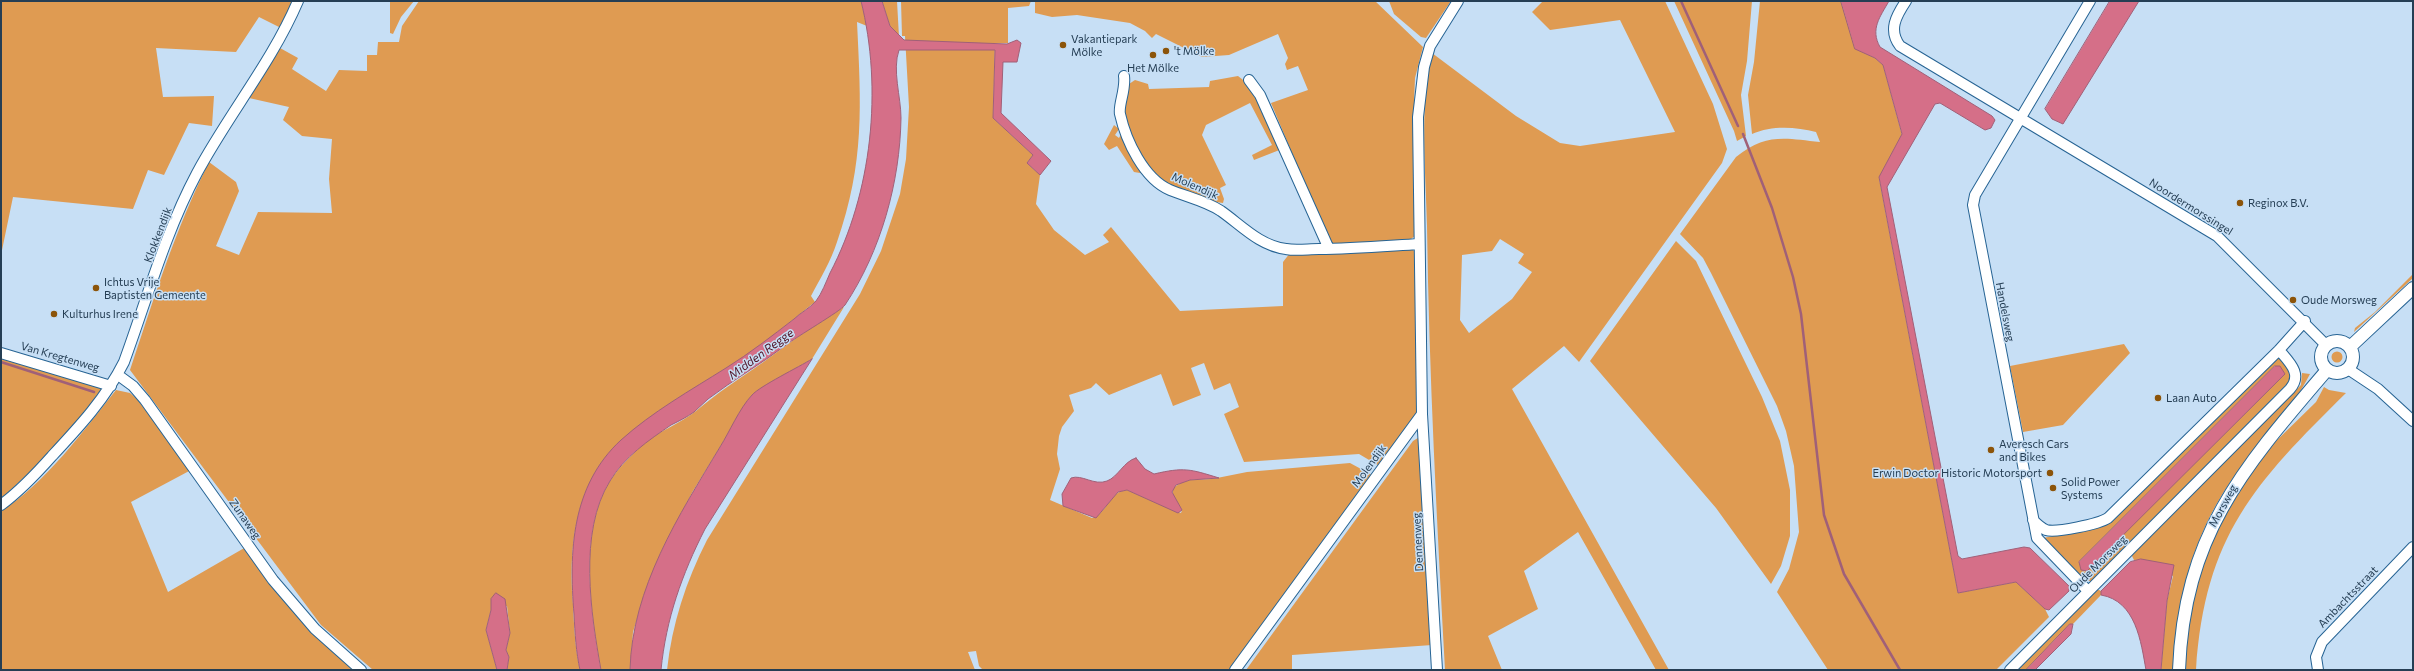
<!DOCTYPE html>
<meta charset="utf-8">
<style>
body{margin:0}
#map{position:relative;width:2414px;height:671px;overflow:hidden;background:#c7dff5;font-family:Commissioner,sans-serif}
canvas{display:block}
.frame{position:absolute;inset:0;border:2px solid #253e54;pointer-events:none}
</style>
<div id="map">
<canvas width="2414" height="671"></canvas>
<div class="frame"></div>
</div>
<script>
const g = document.querySelector('canvas').getContext('2d');
g.lineJoin = 'round';
function fill(path, color) { g.fillStyle = color; g.fill(path, 'evenodd'); }
function strokePath(path, color, width, dash) { g.strokeStyle = color; g.lineWidth = width; g.lineCap = dash ? 'butt' : 'round'; g.setLineDash(dash || []); g.stroke(path); }
function drawText(font, color, halo, rows, align = 'center') {
  g.font = font + ' Commissioner,sans-serif'; g.lineWidth = 3; g.setLineDash([]); g.textBaseline = 'middle'; g.strokeStyle = halo; g.fillStyle = color; for (const [text, x, y, turn = 0] of rows) {
    g.save(); g.translate(x, y); g.rotate((+turn || 0) * Math.PI / 180); g.textAlign = isNaN(turn) ? turn : align; if (halo) g.strokeText(text, 0, 0); g.fillText(text, 0, 0); g.restore();
  }
}
fill(new Path2D(`
 M1,1H294L281,28L259,17L236,52L156,48L163,97L214,96L212,126L189,123L164,175L148,170L133,209L13,197L1,255Z
 M390,1H414L401,17L393,34L390,33Z
 M419,1H861L867,26L857,22C861,105 865,162 837,242C831,261 820,279 811,296L815,302C792,320 770,340 746,356C635,427 561,454 573,604C574,625 575,649 580,670H507L509,657L506,650L510,633L507,606L491,610L486,630L497,670H373L321,625L130,370C154,298 175,230 209,162L236,182L239,191L216,246L239,255L258,212L332,213L329,179L332,139L302,136L283,120L289,107L249,98L280,48L298,58L292,69L326,91L339,70L367,71V55H377L378,42H399L402,26Z
 M882,1H897L899,37L890,26Z
 M901,1H1031L1029,6L1008,8V43H995L993,118L1033,155L1027,163L1040,175L1036,204L1054,230L1085,255L1109,242L1103,235L1111,227L1180,311L1283,306V262L1290,253L1411,248L1414,251L1420,404L1416,415L1381,467L1359,454L1244,462L1224,414L1239,407L1230,383L1214,390L1204,363L1191,368L1201,395L1173,406L1161,374L1109,395L1096,383L1091,388L1069,395L1074,411L1062,427L1059,436L1057,454L1060,469L1050,500L1092,518C1108,513 1109,491 1127,490L1181,513L1182,510L1173,496V488L1182,482L1190,480L1212,479L1247,472L1350,463L1374,476L1233,670H983L979,666L976,651L968,652L975,670H667C672,624 686,581 707,540L860,294L881,251L900,194L906,159L909,107L905,36H902Z
 M1035,1H1375L1423,47L1415,78L1414,102L1415,236L1408,241L1334,245L1328,239L1271,103L1308,90L1298,66L1287,70L1285,64L1288,58L1278,34L1229,55L1202,57L1156,34L1152,38L1145,31L1130,23L1077,15L1052,17L1035,13Z
 M1389,1H1451L1426,38L1421,37L1394,14Z
 M1543,1H1665L1713,104L1727,149L1722,163L1579,362L1564,346L1512,389L1669,670H1656L1578,532L1524,571L1538,609L1488,636L1502,670H1445C1437,522 1429,374 1427,226C1426,175 1419,101 1432,53L1516,116L1560,143L1580,146L1675,132L1620,20L1550,30L1532,12ZM1500,239L1524,254L1518,263L1532,272L1512,299L1469,333L1460,320L1462,255L1492,251Z
 M1674,1H1752L1747,61L1741,95L1746,136L1737,141L1734,131Z
 M1760,1H1841L1855,48L1875,58L1883,65L1902,135L1879,178L1958,593L2016,582L2045,609L2049,617L1996,670H1828L1777,592L1789,569L1799,532L1794,466L1786,431L1777,406L1711,273L1703,258L1680,234L1736,157C1765,133 1785,138 1820,142L1816,132C1796,127 1772,125 1752,134L1748,95L1754,62Z
 M1238,76L1252,87L1282,149L1254,160L1252,155L1272,145L1250,103L1206,125L1202,135L1226,185L1220,188L1224,199L1223,203L1203,200L1166,184L1144,163L1124,119L1123,107L1129,84L1135,80L1148,84L1149,89L1209,87L1210,81Z
 M1114,125L1119,129L1115,135L1119,138L1122,132L1146,174L1134,172L1117,146L1109,150L1104,144Z
 M1676,241L1696,261L1762,397L1780,441L1790,490V536L1781,566L1771,584L1716,508L1590,361Z
 M2413,274V278L2354,332L2355,328L2375,312Z
 M844,307L812,359L752,395L693,491L663,548L645,593L633,632L630,670H601C591,614 578,532 610,481C618,468 631,456 642,445C658,431 680,424 696,411C717,393 739,379 762,363C789,344 814,323 844,307Z
 M2124,344L2130,353L2063,425L2023,432L2010,366Z
 M2331.5 357a5.5 5.5 0 1 1 11 0a5.5 5.5 0 1 1-11 0Z
 M1,357L99,386L102,390L101,394L48,455L1,499Z
 M2278,358L2282,359L2291,369L2290,381L2093,581H2084L2043,538L2104,526L2114,520L2275,359ZM2275,366L2285,374L2084,572L2079,562Z
 M2302,373L2310,374C2291,411 2262,439 2238,471C2195,529 2175,599 2173,670H2161L2167,601L2173,576L2134,560L2131,554L2301,385Z
 M2324,387L2329,390L2346,393C2255,483 2205,535 2196,670H2183L2188,605L2217,523L2268,449L2316,402Z
 M116,390L130,393L137,399L191,470L131,502L168,592L246,547L354,670H1V511C44,485 85,429 116,390Z
 M1421,436L1432,645L1292,655V670H1246L1413,441Z
 M2097,589L2101,591V595L2073,624H2070L2026,670H2015Z`), '#df9b52');
const water = new Path2D(`
 M861,1H882L890,26L904,40L1007,44L1017,40L1021,43L1017,62H1003L1001,113L1051,161L1040,175L1027,163L1033,155L993,118L995,50H899C892,70 901,97 901,118C900,182 881,251 845,305C841,311 796,337 786,345C761,364 733,380 708,399C703,403 699,408 694,412C687,417 679,421 671,425C649,440 624,457 610,481C578,532 591,614 601,670H580C576,652 575,633 574,614C569,552 571,486 621,440C652,412 691,390 726,368C750,353 772,336 794,319C800,313 810,308 816,301C822,293 826,282 830,273C872,193 883,89 861,1Z
 M1841,1H1889C1880,17 1870,29 1880,47L1992,116L1995,120L1991,128L1985,130L1940,103L1935,104L1887,187L1958,556L1962,559L2024,547L2030,548L2069,586V591L2049,610L2045,609L2016,582L1958,593L1879,177L1902,134L1883,65L1875,58L1855,49Z
 M2110,1H2139L2063,124L2052,119L2045,109Z
 M812,359L705,529C682,574 666,619 661,670H630C632,588 679,515 720,447C730,431 739,409 752,395C760,386 799,367 812,359Z
 M2275,366H2280L2285,374L2087,571L2081,570L2079,562Z
 M1136,458L1145,469L1154,474C1184,467 1190,469 1219,478L1190,480L1176,485L1172,492L1182,510L1178,513L1127,490L1118,492L1096,518L1063,506L1062,494L1071,478C1082,474 1094,486 1107,481C1118,477 1124,461 1136,458Z
 M2141,559L2174,565L2167,601L2161,670H2146C2141,642 2136,601 2101,595V591L2130,562Z
 M496,593L505,599L510,633L506,650L509,657L507,670H497L486,630L491,610V599Z
 M2070,624H2073L2071,634L2035,670H2026Z`);
fill(water, '#d56f88');
strokePath(water, '#a06078', 1);
strokePath(new Path2D(`
 M1681,1L1738,126
 M1743,134L1772,208L1793,277L1801,314L1824,515L1844,574L1900,670
 M1,362L94,392`), '#a06078', 2.5);
const minor = new Path2D(`
 M1906,1C1896,16 1888,30 1900,46L2217,236L2326,345
 M1124,76C1126,90 1118,105 1120,114C1126,141 1144,179 1170,190C1187,197 1206,201 1221,211C1241,225 1260,246 1286,249C1296,251 1308,249 1319,249C1352,249 1386,246 1419,244
 M1249,80L1260,95L1329,249
 M1,353L111,386
 M2348,369L2378,389L2413,421
 M118,375L133,386L145,400L273,580L315,629L361,670
 M1,505C20,491 36,474 52,456C79,427 106,398 124,362C147,299 165,233 197,173C228,115 272,62 298,1
 M2033,520C2037,524 2041,528 2046,530C2056,533 2099,524 2108,518L2279,350L2305,321
 M2088,591L2037,538L1973,205L1975,195L2090,1
 M1235,670L1422,414
 M1437,670L1422,414L1418,117L1424,67L1430,46L1458,1
 M2010,670L2290,389C2303,374 2289,362 2279,350
 M2318,670L2316,657L2322,642L2413,547`);
const major = new Path2D(`
 M2321 357a16 16 0 1 1 32 0a16 16 0 1 1-32 0Z
 M2350,347L2413,288
 M2179,670C2184,535 2243,468 2327,370`);
strokePath(minor, '#276494', 12);
strokePath(major, '#276494', 14);
strokePath(minor, '#fff', 10);
strokePath(major, '#fff', 12);
for (const [x, y, r, color] of [
 [1063,45,4,"#8c5409"],
 [1166,51,4,"#8c5409"],
 [1153,55,4,"#8c5409"],
 [2240,203,4,"#8c5409"],
 [96,288,4,"#8c5409"],
 [2293,300,4,"#8c5409"],
 [54,314,4,"#8c5409"],
 [2158,398,4,"#8c5409"],
 [1991,450,4,"#8c5409"],
 [2050,473,4,"#8c5409"],
 [2053,488,4,"#8c5409"]
]) { const dot = new Path2D(); dot.arc(x, y, r, 0, 2 * Math.PI); g.fillStyle = color; g.fill(dot); strokePath(dot, '#c7dff5', 1.5); }
drawText('11px', '#253e54', '#c7dff5', [
 ["Vakantiepark",1071,39],
 ["Mölke",1071,52],
 ["'t Mölke",1174,51],
 ["Het Mölke",1153,68,"center"],
 ["Reginox B.V.",2248,203],
 ["Ichtus Vrije",104,282],
 ["Baptisten Gemeente",104,295],
 ["Oude Morsweg",2301,300],
 ["Kulturhus Irene",62,314],
 ["Laan Auto",2166,398],
 ["Averesch Cars",1999,444],
 ["and Bikes",1999,457],
 ["Erwin Doctor Historic Motorsport",2042,473,"right"],
 ["Solid Power",2061,482],
 ["Systems",2061,495]
], 'left');
drawText('11px', '#253e54', '#c7dff5', [
 ["Molendijk",1195,186,24],
 ["Noordermorssingel",2191,207,32],
 ["Klokkendijk",158,235,-69],
 ["Handelsweg",2005,312,79],
 ["Van Kregtenweg",60,357,16],
 ["Molendijk",1369,466,-54],
 ["Morsweg",2223,506,-61],
 ["Zunaweg",245,519,55],
 ["Dennenweg",1418,542,-93],
 ["Oude Morsweg",2098,564,-45],
 ["Ambachtsstraat",2348,597,-46]
]);
drawText('italic 12px', '#511126', '#c7dff5', [
 ["Midden Regge",761,354,-36]
]);
</script>
